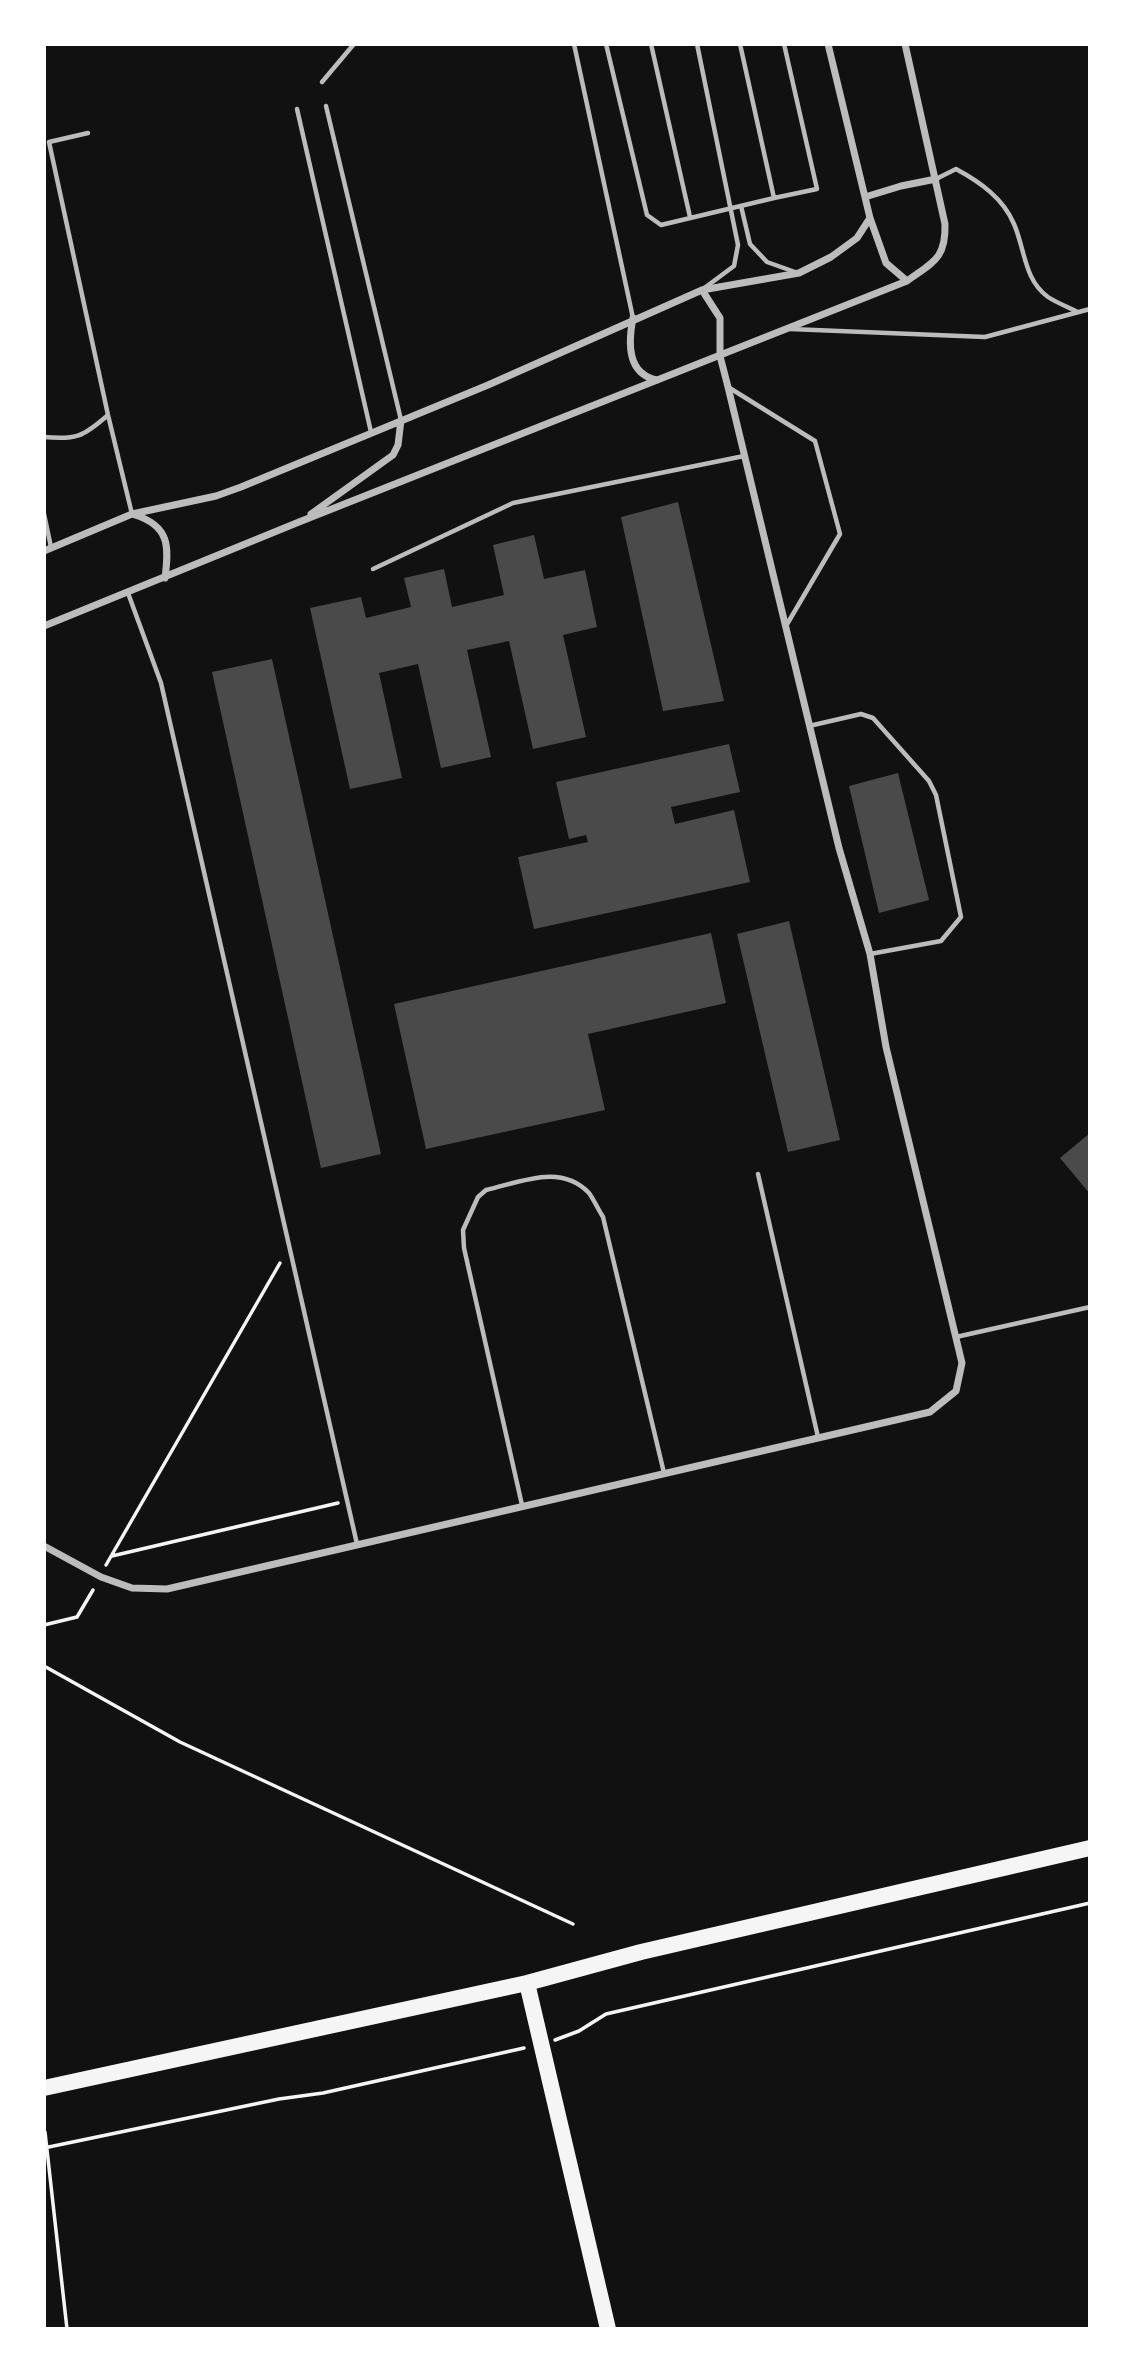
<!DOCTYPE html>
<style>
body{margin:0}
#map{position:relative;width:1134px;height:2373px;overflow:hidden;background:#111;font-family:Literata,serif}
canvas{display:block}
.frame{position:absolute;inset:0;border:46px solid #fff;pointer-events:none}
</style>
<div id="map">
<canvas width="1134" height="2373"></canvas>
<div class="frame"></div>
</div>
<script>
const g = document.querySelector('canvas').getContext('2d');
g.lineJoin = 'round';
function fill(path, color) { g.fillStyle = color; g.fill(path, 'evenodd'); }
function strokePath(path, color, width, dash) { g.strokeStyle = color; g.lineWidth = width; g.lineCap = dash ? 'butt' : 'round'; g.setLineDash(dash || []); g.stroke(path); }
fill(new Path2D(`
 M678,502L724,701L663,711L621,517Z
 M534,535L544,579L585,570L597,627L563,635L586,737L533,749L509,641L467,650L491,757L441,768L418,664L379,673L402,778L350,789L310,608L361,597L366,618L411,607L404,578L444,569L452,607L504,595L493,545Z
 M272,659L381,1154L321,1168L212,672Z
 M729,744L740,792L671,807L675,824L734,810L750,882L534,929L518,857L588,842L586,835L569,839L556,782Z
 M898,773L929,900L879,913L849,786Z
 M789,921L840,1140L788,1152L737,934Z
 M711,933L726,1003L588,1034L605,1110L426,1149L394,1004Z
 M1090,1133V1194L1060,1158Z`), '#4a4a4a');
strokePath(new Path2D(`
 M112,1556L338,1503
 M106,1565L280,1263
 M44,1625L77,1617L93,1590
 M44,1666L180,1742L573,1924
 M555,2040L579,2031L606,2014L1090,1903
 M45,2132L67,2329
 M44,2148L279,2099L323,2093L524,2048`), '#f5f5f5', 3.5);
strokePath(new Path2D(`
 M574,44L633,318
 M606,44L647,215L661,225L774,198L740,44
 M651,44L690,217
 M697,44L738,245L734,266L703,289
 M322,82L354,44
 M326,106L401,420
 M297,109L371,432
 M88,133L49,142L108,415L132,514
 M936,179L956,169C980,182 1003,198 1014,224C1025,249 1024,280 1048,297C1057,303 1068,307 1078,312
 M774,198L817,189L784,44
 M741,206L750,244L767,262L795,272
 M790,329L985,337L1090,309
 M728,387L815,441L840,534L786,626
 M44,437C76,440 83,437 108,415
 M44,514L51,547
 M373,569L513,503L744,456
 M128,593L161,683L357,1544
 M809,726L861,714L873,718L929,781L936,795L961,917L941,941L870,954
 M758,1174L818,1437
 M956,1337L1090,1307
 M522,1505L464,1248L463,1230L478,1197L486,1190C521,1182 561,1163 589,1193C594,1200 598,1209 603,1217L664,1473`), '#bcbcbc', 4.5);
strokePath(new Path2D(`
 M828,44L870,218L886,263L907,281
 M865,197L901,186L936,179
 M633,318C628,343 627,374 657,380
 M311,514L393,455L398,445L401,420
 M135,515C170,526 169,547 165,578
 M44,551L132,514L216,496L241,487L488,385L702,290L799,273L831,257L857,238L870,218
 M44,626L299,522L907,281C933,262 946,259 945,224L905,44
 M44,1546L101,1577L132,1588L167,1589L930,1412L956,1391L962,1363L886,1047L870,954L839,848L728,387L720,356V318L702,290`), '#bcbcbc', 7);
strokePath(new Path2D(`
 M527,1983L608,2329
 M44,2088L527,1983L641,1952L1090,1848`), '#f5f5f5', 16);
</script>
